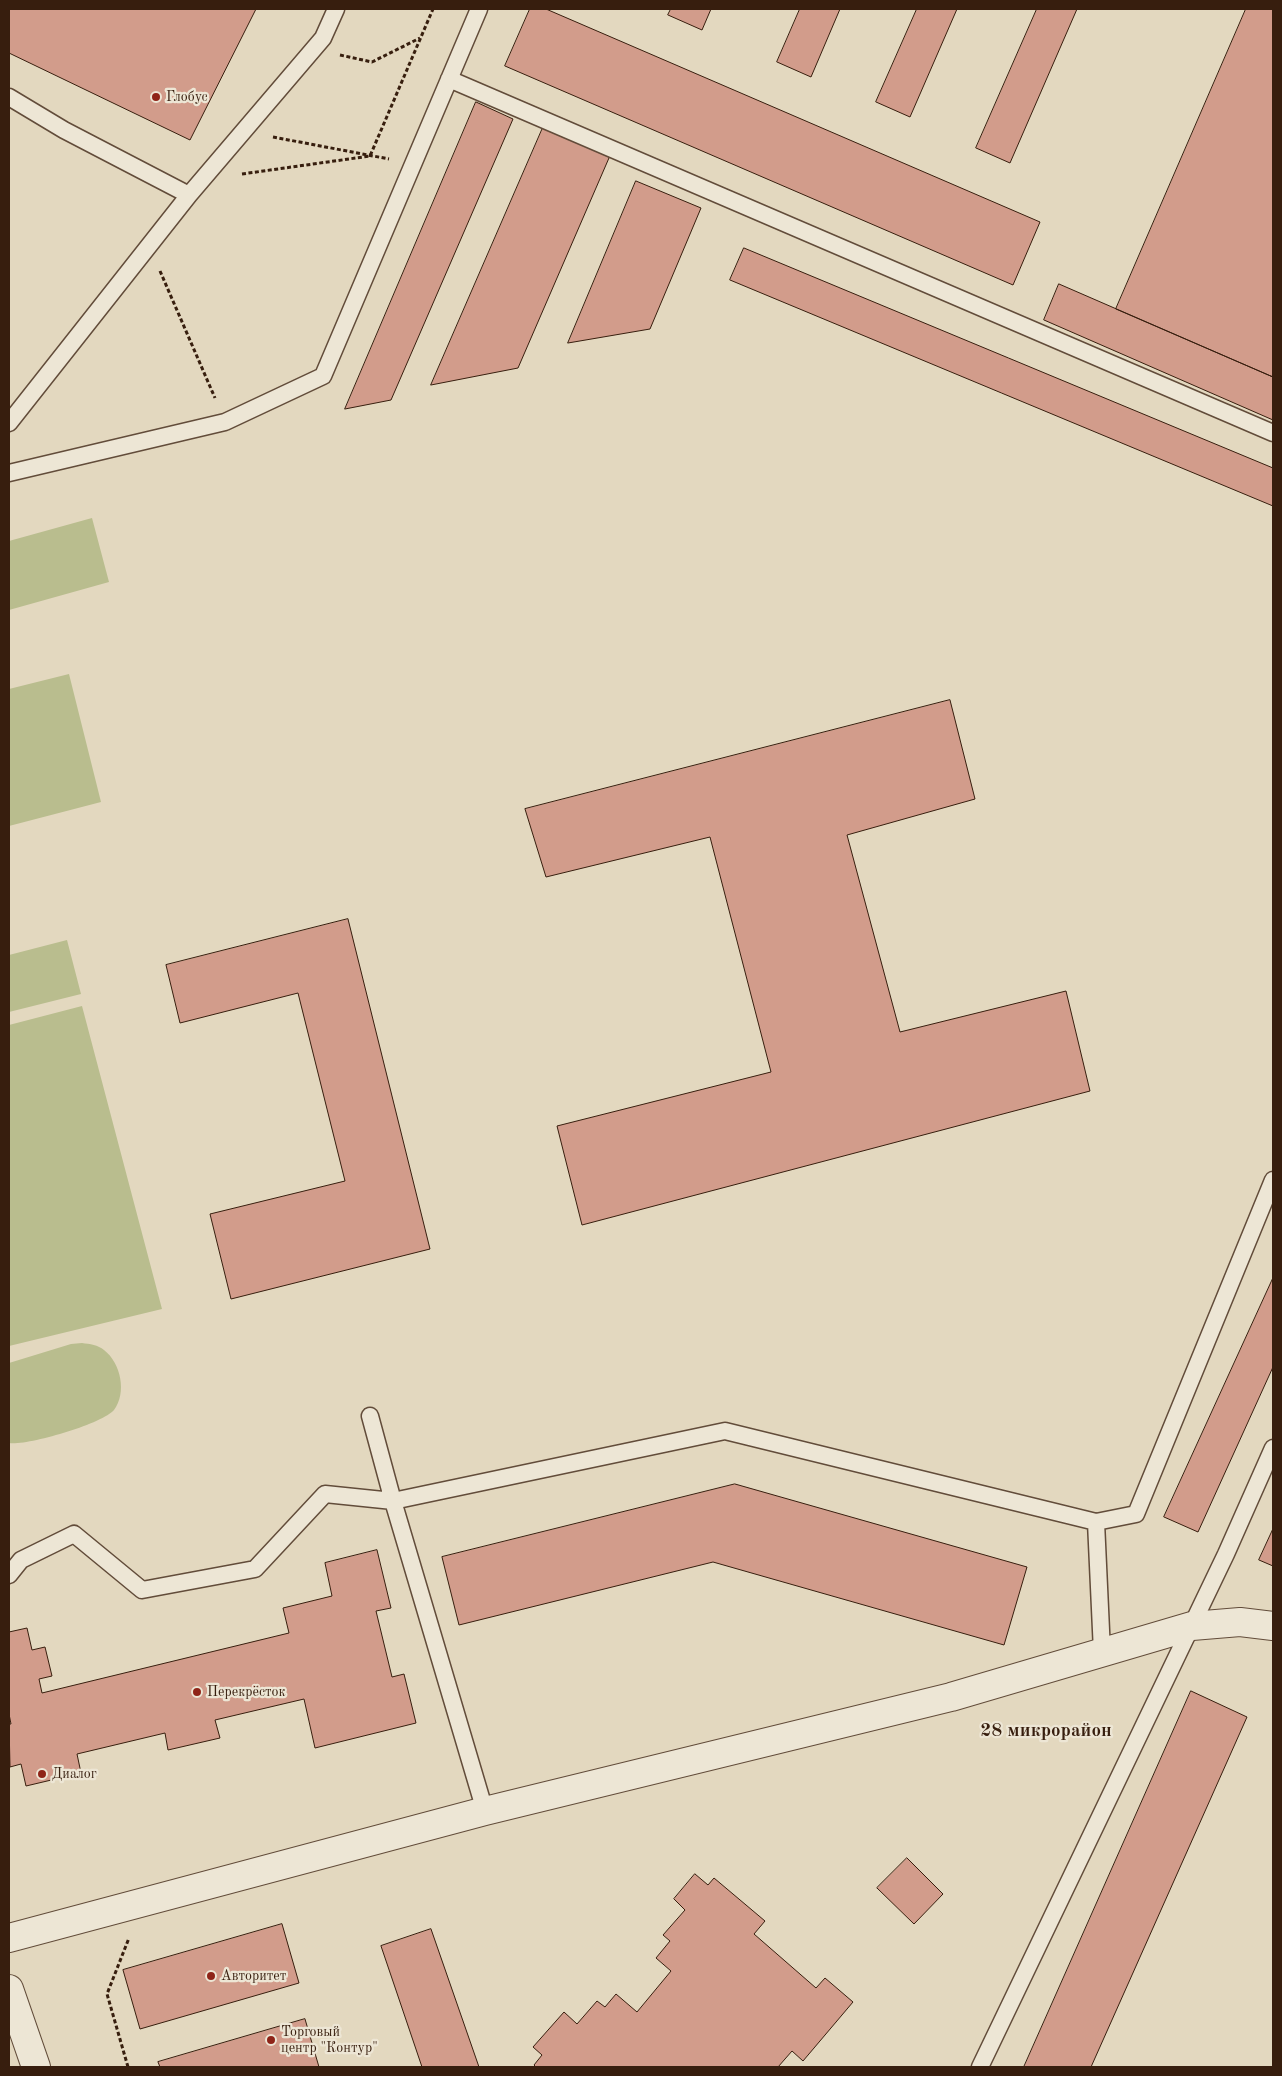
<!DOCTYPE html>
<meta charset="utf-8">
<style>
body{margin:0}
#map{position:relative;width:1282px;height:2076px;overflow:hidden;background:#e3d8bf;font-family:"Old Standard TT",serif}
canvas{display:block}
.frame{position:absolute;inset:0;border:10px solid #371e0e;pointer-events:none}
</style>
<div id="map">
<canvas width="1282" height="2076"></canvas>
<div class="frame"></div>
</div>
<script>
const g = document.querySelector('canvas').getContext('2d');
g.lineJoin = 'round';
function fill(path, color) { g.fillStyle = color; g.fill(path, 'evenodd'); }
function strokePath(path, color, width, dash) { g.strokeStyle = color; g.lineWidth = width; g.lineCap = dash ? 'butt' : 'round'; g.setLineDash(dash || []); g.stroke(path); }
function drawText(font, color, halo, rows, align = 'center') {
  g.font = font + ' "Old Standard TT",serif'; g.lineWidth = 4.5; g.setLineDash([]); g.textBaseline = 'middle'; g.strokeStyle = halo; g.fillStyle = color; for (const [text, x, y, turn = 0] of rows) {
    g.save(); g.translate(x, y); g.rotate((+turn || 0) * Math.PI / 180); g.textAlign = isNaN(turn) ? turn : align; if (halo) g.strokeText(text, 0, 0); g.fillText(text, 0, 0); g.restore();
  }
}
fill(new Path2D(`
 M92,518L109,582L9,610V541Z
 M69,674L101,802L9,826V689Z
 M67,940L81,994L9,1012V955Z
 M82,1006L162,1309L9,1346V1025Z
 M82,1343C90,1344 98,1345 104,1350C121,1363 127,1393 114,1410C102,1424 27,1446 9,1443V1363L71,1344Z`), '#b9bd8e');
const building = new Path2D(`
 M9,9H256L190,140L9,53Z
 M530,9H546L1040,222L1013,285L505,66Z
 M671,9H711L702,30L668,15Z
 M800,9H840L811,77L777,62Z
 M917,9H957L910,117L876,102Z
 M1037,9H1077L1010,163L976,148Z
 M1246,9H1273V377L1116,309Z
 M476,102L513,119L391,400L345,409Z
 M545,123L612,151L518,368L431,385Z
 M636,181L701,208L650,329L568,343Z
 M744,248L1273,468V506L730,280Z
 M1059,284L1273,377V420L1044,320Z
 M950,700L975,799L847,835L900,1032L1066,991L1090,1091L582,1225L557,1126L771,1072L710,837L546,877L525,809Z
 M348,919L430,1249L231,1299L210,1214L345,1181L298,993L180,1023L166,965Z
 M1273,1278V1367L1198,1532L1164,1517Z
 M735,1484L1027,1567L1004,1645L713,1562L459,1625L442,1557Z
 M1273,1529V1566L1259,1560Z
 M377,1550L391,1608L376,1611L392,1677L404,1674L416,1723L315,1748L304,1699L215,1720L220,1738L168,1750L165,1733L77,1754L81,1773L26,1786L21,1764L10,1767L9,1724H11L9,1714V1632L27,1628L32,1650L45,1647L52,1676L39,1679L42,1693L289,1633L283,1608L332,1596L325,1563Z
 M1191,1691L1247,1717L1091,2067H1024Z
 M907,1858L943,1894L914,1924L877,1888Z
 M695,1874L708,1885L714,1878L765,1921L754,1934L816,1988L825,1978L853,2002L803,2061L792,2051L778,2067H536L534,2065L542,2055L533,2047L564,2012L577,2024L597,2001L605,2007L616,1994L637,2012L671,1971L656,1958L670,1941L663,1935L685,1910L674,1899Z
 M282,1924L299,1983L140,2029L123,1970Z
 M431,1929L479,2067H422L381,1946Z
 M305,2019L319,2067H160L158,2062Z`);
fill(building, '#d29c8b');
strokePath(building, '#371e0e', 1);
const service = new Path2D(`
 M449,79L1273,433
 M9,97L64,130L189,195
 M9,423L189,195L323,38L336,9
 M9,473L225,422L323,376L479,9
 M370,1416L393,1501L485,1811
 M1096,1522L1136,1514L1273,1180
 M9,1575L21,1560L74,1534L142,1590L255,1569L325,1494L393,1501L725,1431L1096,1522L1102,1652
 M980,2067L1226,1554L1273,1448`);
const minor = new Path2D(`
 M9,1938L485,1811L951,1697L1192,1626L1240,1622L1273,1626`);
const tertiary = new Path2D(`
 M9,1989L36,2067`);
strokePath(service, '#624c3a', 19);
strokePath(minor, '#624c3a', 30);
strokePath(tertiary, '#624c3a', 30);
strokePath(new Path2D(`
 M340,55L372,62L420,38
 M273,137L389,159
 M242,174L370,156L433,9
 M160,271L215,398
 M128,2067L107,1994L129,1938`), '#371e0e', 3, [4, 2.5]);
strokePath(service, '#ede6d5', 16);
strokePath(minor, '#ede6d5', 28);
strokePath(tertiary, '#ede6d5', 28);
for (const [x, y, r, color] of [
 [156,97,5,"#8f2418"],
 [197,1692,5,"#8f2418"],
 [42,1774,5,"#8f2418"],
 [211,1976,5,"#8f2418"],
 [271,2040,5,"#8f2418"]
]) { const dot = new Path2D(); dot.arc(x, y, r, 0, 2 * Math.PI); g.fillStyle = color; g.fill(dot); strokePath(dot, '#ede6d5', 2); }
drawText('14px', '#371e0e', '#ede6d5', [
 ["Глобус",166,97],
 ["Перекрёсток",207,1692],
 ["Диалог",52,1774],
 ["Авторитет",221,1976],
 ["Торговый",281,2032],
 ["центр \"Контур\"",281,2048]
], 'left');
drawText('bold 19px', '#371e0e', '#ede6d5', [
 ["28 микрорайон",1046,1731]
]);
</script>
